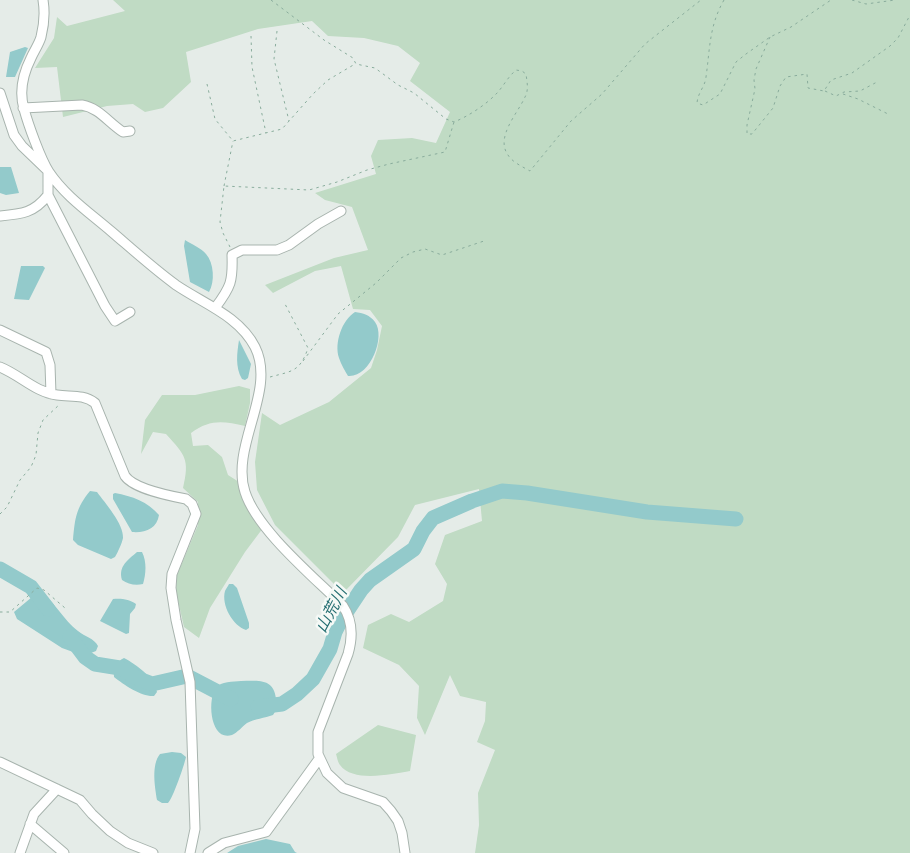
<!DOCTYPE html>
<meta charset="utf-8">
<style>
body{margin:0}
canvas{display:block;background:#e5ece8}
</style>
<canvas width="910" height="853"></canvas>
<script>
const g = document.querySelector('canvas').getContext('2d');
g.lineJoin = 'round';
function fill(path, color) { g.fillStyle = color; g.fill(path, 'evenodd'); }
function strokePath(path, color, width, dash) { g.strokeStyle = color; g.lineWidth = width; g.lineCap = dash ? 'butt' : 'round'; g.setLineDash(dash || []); g.stroke(path); }
function drawText(font, color, halo, rows, align = 'center') {
  g.font = font + ' Commissioner,"Noto Sans JP",sans-serif'; g.lineWidth = 5; g.setLineDash([]); g.textBaseline = 'middle'; g.strokeStyle = halo; g.fillStyle = color; for (const [text, x, y, turn = 0] of rows) {
    g.save(); g.translate(x, y); g.rotate((+turn || 0) * Math.PI / 180); g.textAlign = isNaN(turn) ? turn : align; if (halo) g.strokeText(text, 0, 0); g.fillText(text, 0, 0); g.restore();
  }
}
fill(new Path2D(`
 M113,0H910V853H475L479,825L478,793L495,750L477,742L485,721L486,702L460,696L450,675L425,735L417,718L419,686L399,665L363,648L368,625L391,614L409,622L443,601L447,584L435,564L445,535L482,521L479,489L415,505L398,537L343,593L275,525L257,490L255,462L262,413L280,425L329,402L371,368L377,350L382,326L370,310L353,309L341,266L315,271L273,293L265,285L334,258L368,250L352,207L325,200L315,193L376,174L371,156L378,140L412,138L436,143L450,112L410,81L420,63L398,46L364,38L328,36L312,21L258,29L186,52L191,82L163,108L145,112L133,104L107,106L63,117L57,67L35,68L54,38L57,17L67,26L125,11Z
 M239,386L250,389V403L245,426C223,421 210,419 191,433L193,446L208,445L222,457L228,475L239,482C243,504 248,511 263,528L245,552L210,608L199,638L184,627L176,592L177,575L198,525V502L183,488C190,459 185,455 166,434L153,432L141,454L145,420L162,395H195Z
 M378,725L416,735L410,771C392,774 353,783 340,765C338,763 337,757 336,754Z`), '#c0dbc4');
fill(new Path2D(`
 M25,47L28,48L15,77H6L10,52Z
 M0,167H11L19,193L6,195L0,193Z
 M185,240C191,244 201,248 206,254C214,263 215,282 209,292L190,282L184,246Z
 M21,266H43L45,268L29,300L14,299Z
 M355,312C363,313 370,315 375,322C386,337 370,378 348,376C345,371 341,364 339,358C334,343 342,320 355,312Z
 M239,340L251,364L248,378L245,380L242,379C235,367 237,353 239,340Z
 M90,491L97,492C105,503 124,524 123,538C122,543 118,552 115,557L111,559L78,545L73,540C75,518 76,508 90,491Z
 M115,493C132,496 148,502 159,515C157,529 145,533 132,532L113,499V494Z
 M137,552H142C147,562 146,574 143,584C135,586 128,584 122,580C118,566 128,560 137,552Z
 M229,584H233L237,588L249,623V628L246,630C233,626 221,605 225,591C226,589 228,586 229,584Z
 M38,592C55,600 63,620 78,631C85,637 94,638 98,646L96,651L91,653L73,652L62,648L17,619L14,612Z
 M113,599C120,598 130,599 136,604L135,608L130,614L129,633L126,634L100,621Z
 M124,658C137,665 154,677 157,692L154,696C142,697 124,685 114,677C113,668 116,662 124,658Z
 M241,681C258,681 274,678 276,699C277,706 277,709 273,715C265,718 254,719 247,723C243,726 237,733 232,735C210,742 207,699 216,688C221,681 233,682 241,681Z
 M172,752L181,753L186,757C184,766 173,798 168,803H162L157,800C155,787 151,765 160,754Z
 M266,839L290,844L295,852L297,853H227L238,846Z`), '#93cacb');
strokePath(new Path2D(`
 M0,569L31,587L48,609
 M70,637L85,657L95,664L120,668L139,679L152,684L187,676L231,699
 M258,707L282,704L297,694L313,679L330,649L335,632L341,620L361,590L370,580L414,549L423,531L433,518L472,501L502,491L527,493L647,512L736,519`), '#93cacb', 15);
const minor = new Path2D(`
 M43,0C45,12 44,25 41,37C39,44 34,51 31,58C23,74 19,92 24,109C28,124 41,160 49,172C65,196 90,213 112,232C133,250 154,269 176,285C204,304 239,316 255,347C277,391 230,446 245,492C257,530 314,577 343,606C353,621 353,637 348,654L318,732V754L327,773L343,788L383,802L391,811L398,821L402,833L405,853
 M0,93L14,135L22,146L48,171V195L105,306L115,321L130,312
 M23,108L82,105C99,108 108,122 123,132L130,131
 M0,216C22,214 34,213 48,195
 M215,308C231,287 233,281 232,255L242,250H277L289,245L318,224L341,211
 M0,330L46,352L50,365L51,394
 M0,367C20,375 35,392 57,395C71,397 83,394 95,403L125,476C134,489 170,496 186,499L192,504L196,514L172,574L171,588L176,620L190,682L195,829L190,853
 M0,762L80,800L92,814L110,831L128,843L153,853
 M30,824L64,853
 M20,853L34,814L57,789
 M208,853L224,843L266,832L319,759`);
strokePath(minor, '#a8b4ae', 11);
strokePath(new Path2D(`
 M271,0L324,40L353,58L356,64L375,68L398,85L414,93L446,119L454,122C469,116 487,104 498,92C504,85 508,77 516,70L522,71L526,74C527,82 529,90 525,97C518,113 495,137 508,155C512,162 523,167 530,171L571,121L602,94L645,44L701,0
 M724,0C709,26 710,49 706,77C705,87 698,92 697,103L703,105L720,94L736,62L746,54L770,37L791,27L831,0
 M852,0L866,4L895,0
 M277,31L274,59L289,121
 M251,36L252,67L266,133
 M770,37L756,69L754,80L755,89L747,125V134H752L773,108L780,86L786,77L807,74L808,88L824,91L831,80L852,73L890,46L898,38L910,15
 M207,84L215,119L233,141L282,129L313,94L328,80L355,64
 M825,91L836,96L844,92L860,91L877,82
 M843,94L858,99L888,114
 M224,186L233,141
 M230,247L223,233L220,222L224,186L309,190L337,182L367,170L389,164L445,152L454,122
 M303,361L338,314L376,283L401,258L413,252L425,249L442,255L484,241
 M270,377C292,371 300,372 308,348L285,304
 M0,514L7,507L20,480L31,467L36,455L38,433L43,420L60,404
 M0,612H10L37,588L44,590L65,608`), '#89ac9c', 1, [2.5, 4]);
strokePath(minor, '#fff', 9);
drawText('italic 16px', '#266f72', '#f5f9f6', [
 ["山荒川",331,610,-62]
]);
</script>
